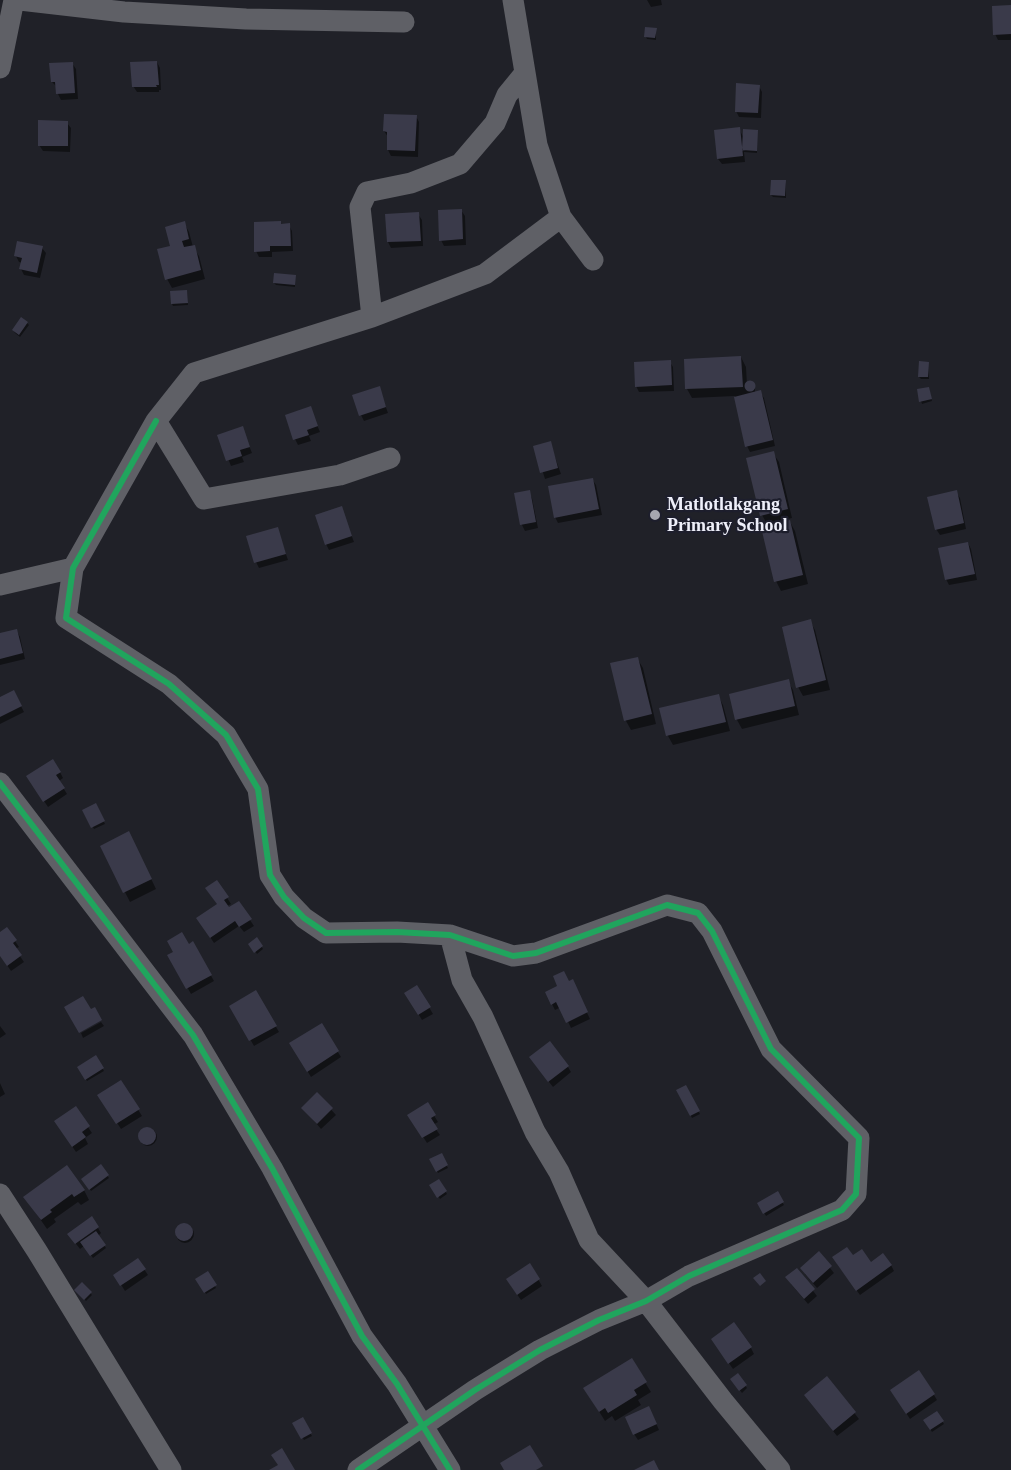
<!DOCTYPE html>
<style>
body{margin:0}
canvas{display:block;background:#202128}
</style>
<canvas width="1011" height="1470"></canvas>
<script>
const g = document.querySelector('canvas').getContext('2d');
g.lineJoin = 'round';
function fill(path, color) { g.fillStyle = color; g.fill(path, 'evenodd'); }
function strokePath(path, color, width, dash) { g.strokeStyle = color; g.lineWidth = width; g.lineCap = dash ? 'butt' : 'round'; g.setLineDash(dash || []); g.stroke(path); }
function drawText(font, color, halo, rows, align = 'center') {
  g.font = font + ' "Times New Roman",serif'; g.lineWidth = 4.5; g.setLineDash([]); g.textBaseline = 'middle'; g.strokeStyle = halo; g.fillStyle = color; for (const [text, x, y, turn = 0] of rows) {
    g.save(); g.translate(x, y); g.rotate((+turn || 0) * Math.PI / 180); g.textAlign = isNaN(turn) ? turn : align; if (halo) g.strokeText(text, 0, 0); g.fillText(text, 0, 0); g.restore();
  }
}
fill(new Path2D(`
 M647,0H661L662,5L651,7Z
 M1011,7V40H998L995,34Z
 M656,30V40L647,39L646,37Z
 M157,62L160,68L161,90H159V92H137L133,86Z
 M72,63L76,69L78,99L61,100L58,94L57,87L52,82Z
 M759,86L762,92L761,118L739,117L736,111Z
 M416,116L419,122L418,157L391,156L388,150V137L384,131Z
 M67,123L71,128L70,152L43,151L39,145Z
 M739,129L744,138L757,131V153L744,152L745,162L722,164L718,159Z
 M786,182V198L773,197L771,195Z
 M461,210L465,216L466,245L444,246L441,240Z
 M418,214L422,220L423,246L391,248L388,242L387,215Z
 M184,223L189,232L193,247L199,256L205,279L172,288L167,279L171,247Z
 M289,225L292,231L293,251L272,252V257H259L256,251Z
 M42,248L46,253L40,278L24,275L21,269L22,263L19,262L16,256Z
 M295,276V287L276,285L274,283Z
 M187,291L188,305L173,306L172,304Z
 M27,323L29,325L20,337L15,333L13,330Z
 M741,357L746,367L747,385L750,382L755,385V393L760,392L764,398L775,446L750,452L747,446L735,396L692,398L687,389L685,360Z
 M670,362L673,367L674,391L639,392L636,386Z
 M928,363L929,379H921L919,377Z
 M379,388L388,413L364,421L361,415Z
 M929,388L932,401L922,404L921,401Z
 M310,408L320,432L309,436L311,441L298,445L295,439Z
 M242,428L252,453L242,457L244,462L231,466L219,436Z
 M550,443L561,474L545,479L535,447Z
 M773,453L779,462L792,518L767,524L762,515Z
 M592,479L596,485L602,515L558,523L555,517Z
 M529,492L532,498L538,528L525,531L522,525L516,495Z
 M956,492L960,498L966,529L940,535L936,529Z
 M341,507L354,542L329,550L326,544Z
 M790,522L795,531L808,584L781,591L776,581Z
 M277,528L288,560L259,568L256,562Z
 M968,543L971,549L977,580L949,585L946,579Z
 M810,621L815,630L830,690L803,696L798,687Z
 M17,631L20,637L25,659L0,665V635Z
 M637,658L643,668L656,724L631,730L626,721L612,664Z
 M788,681L793,690L799,715L742,729L737,720L731,695Z
 M718,695L723,705L730,731L673,745L668,736L661,709Z
 M17,698L24,712L0,724V699Z
 M60,772L63,778L59,781L67,794L48,807L32,783Z
 M96,805L105,824L94,829L84,811Z
 M134,843L156,889L130,902L102,847Z
 M217,882L231,904L227,906L250,920L254,926L244,932L239,926L214,943L202,925L218,905Z
 M0,934L15,941L19,947L15,949L24,962L11,971L0,955Z
 M257,939L263,949L257,954L250,944Z
 M193,943L214,981L191,994L170,956Z
 M569,983L575,987L590,1019L571,1028L561,1007L555,1010L552,1004Z
 M417,987L433,1014L422,1020L406,994Z
 M256,992L279,1032L254,1046L231,1006Z
 M101,1022L104,1026L83,1038L81,1033Z
 M321,1025L341,1057L311,1077L291,1044Z
 M0,1026L6,1034L0,1038Z
 M96,1057L104,1071L87,1081L79,1068Z
 M534,1063L568,1067L571,1072L553,1087Z
 M121,1082L142,1116L121,1129L99,1095Z
 M0,1083L5,1094L0,1097Z
 M685,1087L700,1114L692,1118L678,1090Z
 M317,1094L336,1115L321,1129L303,1108Z
 M427,1104L438,1122L433,1125L440,1135L427,1143L409,1115Z
 M75,1108L92,1133L85,1138L88,1144L76,1152L59,1127Z
 M139 1137a9 9 0 1 1 18 0a9 9 0 1 1-18 0Z
 M441,1154L448,1168L438,1173L431,1160Z
 M100,1166L109,1178L91,1191L83,1179Z
 M439,1181L447,1194L440,1199L431,1185Z
 M84,1190L89,1200L81,1205L78,1202L54,1219L56,1222L47,1229L31,1206Z
 M777,1193L784,1205L766,1216L759,1204Z
 M176 1234a9 9 0 1 1 18 0a9 9 0 1 1-18 0Z
 M98,1228L101,1233L98,1236L106,1248L93,1258L84,1246L80,1249L73,1240Z
 M819,1254L834,1273L817,1288L805,1274Z
 M853,1258L870,1264L891,1265L894,1271L860,1295L837,1264Z
 M138,1260L148,1275L125,1291L115,1275Z
 M530,1265L542,1286L521,1300L511,1286Z
 M797,1270L817,1296L808,1304L791,1284Z
 M208,1273L216,1288L206,1294L198,1279Z
 M82,1284L92,1295L86,1301L78,1292Z
 M716,1345L751,1348L754,1354L733,1369Z
 M631,1360L651,1392L638,1400L641,1405L615,1421L612,1416L605,1421L585,1389Z
 M738,1375L747,1388L742,1393L732,1380Z
 M827,1378L859,1419L837,1436L809,1401Z
 M934,1395L937,1400L910,1419L895,1396Z
 M937,1413L944,1424L932,1432L925,1421Z
 M652,1414L659,1430L638,1440L634,1434Z
 M302,1419L312,1436L304,1440L294,1424Z`), '#0007');
fill(new Path2D(`
 M1011,5V34L993,35L992,6Z
 M645,27L657,28L655,38L644,37Z
 M157,61L159,85H156L157,87H132L130,62Z
 M73,62L75,93L56,94L55,82H51L49,63Z
 M736,83L760,85L758,113L735,112Z
 M384,114L417,115L415,151L387,150V132L383,131Z
 M38,120L68,121V146H38Z
 M740,127L743,156L717,159L714,130Z
 M743,129L758,130L757,151L742,150Z
 M771,180H786L785,196L770,195Z
 M462,209L463,239L439,241L438,210Z
 M419,212L421,241L387,242L385,214Z
 M185,221L189,239L182,241L184,247L195,245L201,270L165,280L157,249L170,246L165,227Z
 M281,221V224L290,223L291,246H270V251L254,252V222Z
 M17,241L43,246L37,273L19,269L22,258L14,256Z
 M274,273L296,275L295,285L273,283Z
 M187,290L188,303L171,304L170,291Z
 M21,317L28,322L19,335L12,330Z
 M741,356L743,387L685,389L684,359Z
 M671,360L672,385L635,387L634,362Z
 M919,361L929,362L928,377H918Z
 M744.5 386a5.5 5.5 0 1 1 11 0a5.5 5.5 0 1 1-11 0Z
 M380,386L386,407L359,416L352,395Z
 M929,387L932,399L919,402L917,389Z
 M761,390L773,440L745,447L734,397Z
 M311,406L318,426L307,430L309,435L293,440L285,415Z
 M243,426L250,447L240,450L242,456L226,461L217,435Z
 M551,441L558,468L540,473L533,446Z
 M774,451L788,509L760,516L746,458Z
 M593,478L599,509L554,518L548,486Z
 M530,490L536,522L520,525L514,493Z
 M957,490L964,523L935,530L927,497Z
 M342,506L352,536L325,545L315,515Z
 M790,520L803,575L774,582L761,527Z
 M278,527L286,554L254,563L246,536Z
 M968,542L975,574L945,580L938,548Z
 M811,619L826,680L796,688L782,627Z
 M17,629L23,653L0,659V633Z
 M638,657L652,714L624,721L610,663Z
 M789,679L795,706L735,720L729,694Z
 M14,690L22,706L0,717V697Z
 M719,694L726,722L666,736L659,708Z
 M53,759L61,772L56,775L65,788L43,802L26,776Z
 M96,803L105,821L91,828L82,810Z
 M129,831L152,879L123,893L100,846Z
 M217,880L229,897L224,900L229,907L239,901L252,919L239,927L235,921L210,938L196,918L217,904L205,888Z
 M7,927L17,940L13,943L22,955L7,966L0,956V932Z
 M182,932L189,944L193,941L212,975L186,989L167,955L173,952L167,941Z
 M257,937L263,946L254,953L248,944Z
 M564,971L569,981L573,979L588,1012L566,1023L556,1002L551,1005L545,992L557,986L553,976Z
 M417,985L431,1007L418,1015L404,993Z
 M256,990L277,1026L249,1041L229,1006Z
 M83,996L91,1009L95,1007L102,1020L79,1033L64,1007Z
 M322,1023L339,1051L307,1072L289,1043Z
 M550,1041L569,1066L548,1082L529,1057Z
 M96,1055L104,1068L85,1080L77,1067Z
 M121,1080L140,1109L116,1124L97,1095Z
 M686,1085L700,1111L690,1116L676,1090Z
 M317,1092L333,1108L317,1124L301,1108Z
 M428,1102L436,1115L431,1118L438,1129L422,1138L407,1115Z
 M76,1106L90,1126L82,1132L86,1137L72,1147L54,1121Z
 M138 1136a9 9 0 1 1 18 0a9 9 0 1 1-18 0Z
 M442,1153L448,1165L436,1172L429,1159Z
 M101,1164L109,1175L89,1190L81,1179Z
 M67,1165L85,1190L74,1197L72,1194L50,1210L52,1212L41,1220L23,1197Z
 M439,1179L447,1191L437,1198L429,1185Z
 M778,1191L784,1202L763,1214L757,1203Z
 M92,1216L99,1227L75,1244L67,1234Z
 M175 1232a9 9 0 1 1 18 0a9 9 0 1 1-18 0Z
 M96,1231L106,1245L90,1256L80,1242Z
 M847,1247L853,1255L862,1249L871,1262L883,1253L892,1265L856,1291L832,1257Z
 M819,1251L832,1266L813,1283L800,1268Z
 M138,1258L146,1269L120,1286L113,1275Z
 M530,1263L540,1279L517,1295L506,1279Z
 M797,1268L815,1289L804,1299L785,1277Z
 M208,1271L217,1285L204,1293L195,1279Z
 M760,1273L766,1281L760,1286L753,1278Z
 M82,1282L92,1292L84,1300L74,1290Z
 M734,1322L752,1347L728,1364L711,1339Z
 M632,1358L647,1382L634,1390L637,1395L608,1413L605,1408L599,1412L583,1388Z
 M919,1370L935,1394L906,1414L890,1390Z
 M738,1373L747,1385L739,1391L730,1379Z
 M827,1376L856,1412L833,1431L804,1395Z
 M649,1406L657,1424L633,1435L625,1417Z
 M937,1411L944,1421L930,1430L923,1420Z
 M303,1417L312,1433L301,1439L292,1423Z
 M530,1445L543,1466L536,1470H504L500,1463Z
 M282,1448L295,1470H269L278,1465L271,1455Z
 M654,1460L659,1470H634Z`), '#3a3a4a');
strokePath(new Path2D(`
 M20,0L124,12L246,19L404,22
 M513,0L537,145L561,217L593,260
 M0,68L14,0
 M372,317L360,207L367,192L411,183L460,164L495,123L507,95L525,73
 M156,421L73,568L66,618L169,684L226,735L258,789L270,875L284,897L304,918L326,933L397,932L450,935L513,956L536,953L667,905L698,913L712,931L771,1049L859,1138L856,1194L842,1210L689,1276L646,1301L599,1320L540,1350L475,1390L358,1470
 M390,458L340,475L204,499L156,421L194,373L372,317L485,274L561,217
 M0,585L73,568
 M0,783L193,1035L272,1168L362,1336L397,1384L450,1470
 M450,935L462,980L483,1017L535,1132L559,1172L589,1240L646,1301L723,1401L780,1470
 M0,1194L37,1251L171,1470`), '#5f6066', 21);
strokePath(new Path2D(`
 M156,421L73,568L66,618L169,684L226,735L258,789L270,875L284,897L304,918L326,933L397,932L450,935L513,956L536,953L667,905L698,913L712,931L771,1049L859,1138L856,1194L842,1210L689,1276L646,1301L599,1320L540,1350L475,1390L358,1470
 M0,783L193,1035L272,1168L362,1336L397,1384L450,1470`), '#20a55d', 6);
for (const [x, y, r, color] of [
 [655,515,6,"#a6a7b0"]
]) { const dot = new Path2D(); dot.arc(x, y, r, 0, 2 * Math.PI); g.fillStyle = color; g.fill(dot); strokePath(dot, '#1d1e2c', 2); }
drawText('bold 18px', '#eeeffa', '#1d1e2c', [
 ["Matlotlakgang",667,505],
 ["Primary School",667,526]
], 'left');
</script>
